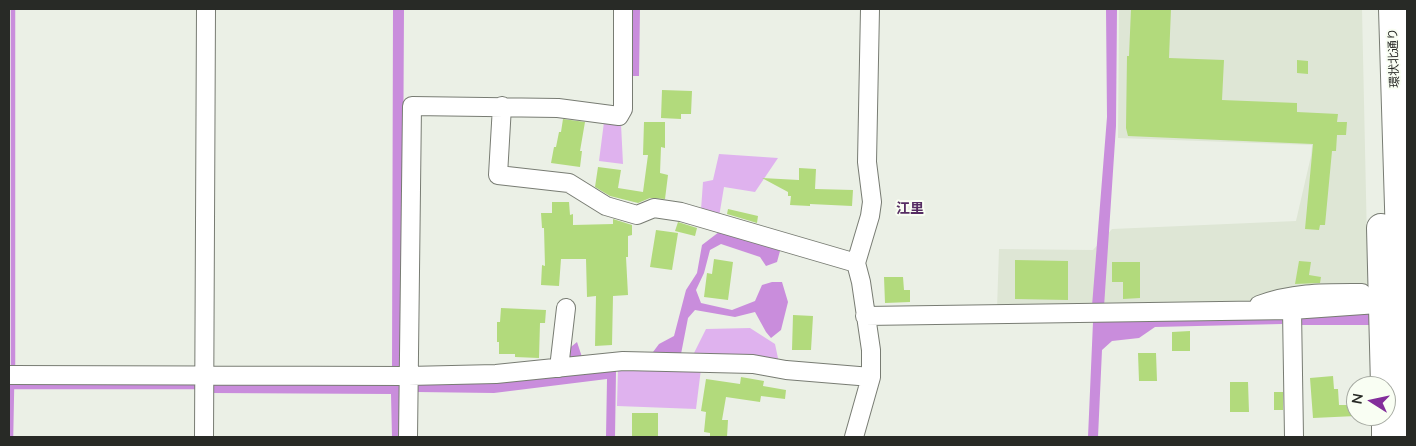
<!DOCTYPE html>
<meta charset="utf-8">
<style>
body{margin:0}
#map{position:relative;width:1416px;height:446px;overflow:hidden;background:#ebf0e6;font-family:Mulish,sans-serif}
canvas{display:block}
.frame{position:absolute;inset:0;border:10px solid #282a26;pointer-events:none}
.north{position:absolute;left:1346px;top:376px;width:50px;height:50px;box-sizing:border-box;background:#f9fef3;border:1px solid #a5a9a1;border-radius:50%;rotate:280deg;font-size:14px;font-weight:700;line-height:20px;text-align:center;color:#282a26}
.north::after{content:'';display:block;margin:auto;width:18px;height:22px;background:#832d9b;clip-path:polygon(50% 0,100% 100%,50% 72%,0 100%)}
</style>
<div id="map">
<canvas width="1416" height="446"></canvas>
<div class="frame"></div>
<div class="north">N</div>
</div>
<script>
const g = document.querySelector('canvas').getContext('2d');
g.lineJoin = 'round';
function fill(path, color) { g.fillStyle = color; g.fill(path, 'evenodd'); }
function strokePath(path, color, width, dash) { g.strokeStyle = color; g.lineWidth = width; g.lineCap = dash ? 'butt' : 'round'; g.setLineDash(dash || []); g.stroke(path); }
function drawText(font, color, halo, rows, align = 'center') {
  g.font = font + ' Mulish,"Noto Sans JP",sans-serif'; g.lineWidth = 4; g.setLineDash([]); g.textBaseline = 'middle'; g.strokeStyle = halo; g.fillStyle = color; for (const [text, x, y, turn = 0] of rows) {
    g.save(); g.translate(x, y); g.rotate((+turn || 0) * Math.PI / 180); g.textAlign = isNaN(turn) ? turn : align; if (halo) g.strokeText(text, 0, 0); g.fillText(text, 0, 0); g.restore();
  }
}
fill(new Path2D(`
 M1119,9H1362L1368,288L1245,304L997,309L999,249L1093,250L1112,229L1296,221L1311,156L1312,145L1118,138Z`), '#dee6d5');
fill(new Path2D(`
 M604,122L621,124L623,164L599,161Z
 M719,154L778,158L755,192L724,187L719,217L701,210L703,182L713,180Z
 M750,328L775,344L779,363L743,354L693,355L706,329Z
 M618,368L701,369L696,409L617,406Z`), '#dfb2ee');
fill(new Path2D(`
 M393,9H404L402,368H392Z
 M630,9H640L639,76H629Z
 M1106,9H1117L1116,126L1104,307L1092,306L1107,117Z
 M719,232L766,245L780,251L777,262L766,266L760,257L721,244L710,250L704,273L696,290L701,303L732,310L755,301L762,285L772,282H782L788,302L781,330L771,338L766,332L755,312L735,317L695,310L688,318L681,354L653,352L659,344L674,336L686,290L697,273L702,245Z
 M1367,310L1407,325H1297V316Z
 M1283,316L1282,324L1155,327L1139,338L1112,341L1102,350L1098,437H1088L1093,322Z
 M577,342L582,357L570,360L566,351Z
 M616,371L615,437H606L607,379L494,393L417,392V382Z
 M212,381L403,383L402,437H392L391,394L212,393Z`), '#c98ddc');
strokePath(new Path2D(`
 M13,367V9
 M9,387H200
 M11,437L12,386`), '#c98ddc', 4.5);
fill(new Path2D(`
 M1131,9H1171L1169,58L1224,60L1222,100L1297,103V112L1338,114L1337,122H1347L1346,135H1337L1336,151H1332L1325,225H1320L1319,230L1305,229L1313,144L1128,136L1126,128L1127,56H1129Z
 M1297,60L1308,61V74L1297,73Z
 M662,90L692,91L691,114H681V119L661,118Z
 M563,119L585,122L580,151H582L580,167L551,163L554,147H556L559,132H561Z
 M644,122H665V148L661,147L660,173L668,175L665,199L650,198L638,203L610,196L595,187L598,167L621,170L618,188L643,192L648,155H643Z
 M799,168L816,169L815,189L853,190L852,206L810,204V206L790,205L791,196H788V192L762,178L799,180Z
 M552,202H569L570,215L573,214V225L613,224V219L632,225V235L628,236V257H626L628,295L613,296L612,345L595,346L596,296L587,297L586,259H561L559,286L541,285L542,265L545,266L544,228H542L541,213H552Z
 M728,209L758,216L757,223L727,214Z
 M678,222L697,228L695,236L675,231Z
 M656,230L678,233L672,270L650,267Z
 M714,259L733,262L728,300L704,297L707,273L712,274Z
 M1015,260L1068,261V300L1015,299Z
 M1299,261L1311,262L1309,275L1321,277L1320,283L1295,284Z
 M1112,262H1140V298L1123,299V282H1112Z
 M884,277H903L904,290H910V302L885,303Z
 M501,308L546,310L545,323H540L539,358L515,357V354H499V342H497V322H500Z
 M793,315L813,316L811,350H792Z
 M1190,331V351H1172V332Z
 M1138,353H1156L1157,381H1139Z
 M1333,376L1334,389H1338L1339,405H1356V416L1313,418L1310,378Z
 M741,377L764,381L763,386L786,390L785,399L761,396L760,402L726,397L722,420H728L727,437H710V433L704,432L706,412L701,411L706,379L740,384Z
 M1230,382H1248L1249,412H1230Z
 M1274,392H1283V410H1274Z
 M632,413H658V437H632Z`), '#b2da7c');
const street = new Path2D(`
 M502,106L498,175L569,183L606,206L637,215L654,208L681,212L856,263
 M1259,305C1294,292 1325,293 1362,293
 M1292,310L1294,437
 M865,316L1292,310L1392,303
 M559,368L566,308
 M9,375L408,376L496,374L623,361L753,364L786,370L871,377
 M204,437L206,9
 M408,437L412,106L558,108L619,116L623,109V9
 M854,437L871,377V350L861,282L856,263L870,216L872,202L867,162L870,9`);
const highway = new Path2D(`
 M1393,9L1406,437
 M1381,228L1385,386
 M1386,416V437`);
strokePath(street, '#787c73', 20);
strokePath(highway, '#787c73', 30);
strokePath(street, '#fff', 18);
strokePath(highway, '#fff', 28);
drawText('12px', '#282a26', '#f9fef3', [
 ["環状北通り",1394,58,-92]
]);
drawText('bold 14px', '#562d63', '#f9fef3', [
 ["江里",910,209]
]);
</script>
